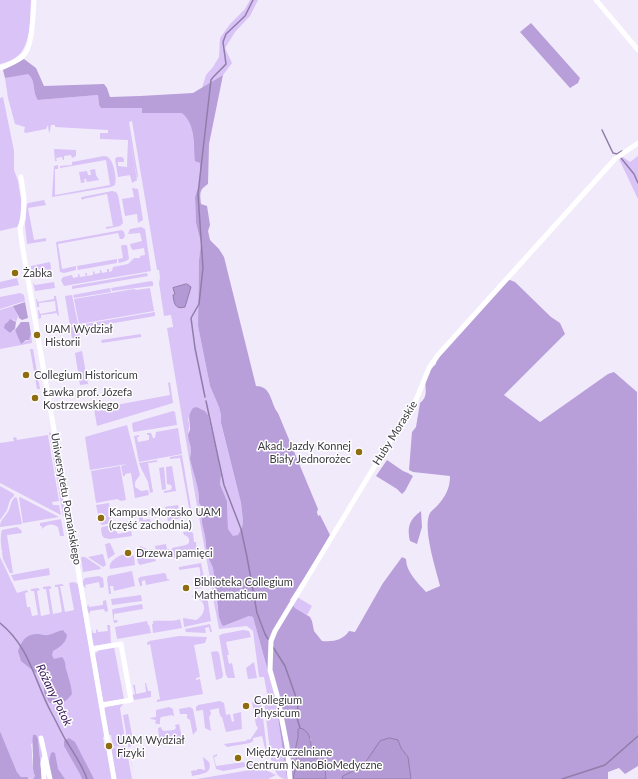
<!DOCTYPE html>
<meta charset="utf-8">
<style>
body{margin:0}
canvas{display:block;background:#f1eafa}
</style>
<canvas width="638" height="779"></canvas>
<script>
const g = document.querySelector('canvas').getContext('2d');
g.lineJoin = 'round';
function fill(path, color) { g.fillStyle = color; g.fill(path, 'evenodd'); }
function strokePath(path, color, width, dash) { g.strokeStyle = color; g.lineWidth = width; g.lineCap = dash ? 'butt' : 'round'; g.setLineDash(dash || []); g.stroke(path); }
function drawText(font, color, halo, rows, align = 'center') {
  g.font = font + ' Lato,sans-serif'; g.lineWidth = 3; g.setLineDash([]); g.textBaseline = 'middle'; g.strokeStyle = halo; g.fillStyle = color; for (const [text, x, y, turn = 0] of rows) {
    g.save(); g.translate(x, y); g.rotate((+turn || 0) * Math.PI / 180); g.textAlign = isNaN(turn) ? turn : align; if (halo) g.strokeText(text, 0, 0); g.fillText(text, 0, 0); g.restore();
  }
}
fill(new Path2D(`
 M0,0H31C29,27 33,58 0,64Z
 M250,0H258L250,16L235,32L225,48L232,63L223,75L202,88L206,75L213,67L219,57L220,38L230,24L245,9Z
 M28,73C36,80 32,92 38,100L98,95L99,105L101,108H142L143,113H183L188,118L192,125L195,160L200,163V182L195,197L196,223L201,243L199,260L198,326L210,386L219,407L221,415V424L241,503L243,521L242,528L239,535L233,537L228,529L227,501L220,484L221,474L218,459L208,415L205,411L197,407L188,419C190,426 189,428 188,434C188,439 191,444 191,449C191,453 190,456 190,459C193,474 200,487 199,503L201,506H197L167,328L173,327V326L171,315L164,316L159,283L160,278L159,270H157L132,121L129,122L138,176L137,178L127,122L137,180L132,183L130,175L118,177L115,159L117,157H122L124,159V162H118V166L127,167L128,140L100,139V133H108V130L55,127V125H51L50,131L49,133L48,125L46,129L26,133L24,132L25,127L15,124L8,98L5,78Z
 M3,97L14,151V170L18,181L22,206L19,224L17,227L0,231V98Z
 M54,149L76,150V156L72,158L71,155L64,156V160H63L62,157L56,158L57,161H55Z
 M104,156L108,157C114,162 117,178 115,185L111,187L52,197L54,166L58,165V169H55V195L110,185L106,160L60,168V166L72,165V162Z
 M638,156V199L619,159L623,157L630,162Z
 M95,169L96,175L99,180L87,182L86,179H84L85,182L81,183L79,172L87,171L88,175H91L90,170Z
 M132,188L138,189L143,220L138,223L137,214L125,216L122,199L134,197Z
 M112,191L116,192L118,195L123,223L120,226L106,229V227L113,226L107,194L83,199V201L81,198L82,197Z
 M43,197L46,205L28,208L34,240L46,238V241L27,244L25,225L27,205L28,203L44,200Z
 M141,227L145,229L151,271L64,286L61,280L63,277L72,275L73,278L78,277V274H79L80,277L86,276L85,273H87V276L93,275V272L94,271L95,274L100,273V270H101L102,273L107,272V269H109V272L112,271L113,267L128,264L134,258H140V256L145,255L144,248L133,250L131,248L130,244L142,241L140,233L128,234L130,229Z
 M122,230L124,232L125,236L123,239H120L118,233L58,244L62,269L76,266V270L64,273L60,272L56,242Z
 M123,245H127L129,259L126,261L119,263L118,259L123,258L121,246Z
 M117,259V263L78,270L77,266Z
 M50,262L52,275L32,278L31,266Z
 M147,273L148,276L72,289V286Z
 M17,278L19,285L0,289V282Z
 M151,281L153,282V286L112,291L111,288Z
 M33,282L35,285L54,282L55,288L35,291Z
 M110,288L111,292L74,298L73,295Z
 M150,288L154,311L79,324L74,299L134,289L136,290Z
 M20,293L24,295L25,301L0,309V297Z
 M72,295L78,324L70,326L65,296Z
 M54,296H56L59,315L58,316L57,313L41,315V318L39,319L38,311L39,310L40,314L56,311L55,301L39,303V307H37L36,299H37L38,302L54,299Z
 M13,306C17,312 20,315 16,322L13,319L8,330L10,333L15,330L20,339V343L29,340L31,334L32,343L0,349V310Z
 M155,312V316L79,329V325Z
 M78,326L81,343L73,344L70,327Z
 M141,334V337L102,343L101,340Z
 M30,349H33L40,389H37Z
 M82,351L88,384L80,385L75,353Z
 M170,382L173,403L97,426L94,409L170,395L168,383Z
 M173,411L175,412L177,425L134,432L133,431L132,423Z
 M127,425L140,475L135,482V487L141,491L148,490L149,495L135,498L131,473L125,474V476H123L121,466L127,464L90,470L85,437Z
 M178,428L182,454L139,462L134,436L139,435V437H137L138,442L149,440V435H147V433H151L153,438H155L156,432Z
 M49,432L53,435L67,516H63Z
 M48,435L59,501L52,502L53,505H59L61,515L0,483V443L14,441L13,438L16,437L17,440Z
 M182,455L191,508H189L180,458L170,459V457Z
 M157,460V462L148,463L153,492L150,493L148,482L141,468L139,463Z
 M120,466L126,500L121,501L117,499L96,503L91,471Z
 M172,466L176,491L164,493V491L170,490L172,488L171,485L167,484L166,467Z
 M164,467L166,489L162,490L159,468Z
 M0,486L14,494V496L10,500L7,510L0,520Z
 M15,497L17,498L22,524L0,527C0,520 4,518 8,512C11,507 10,502 15,497Z
 M20,497L59,517L23,523L19,498Z
 M109,503L112,523L102,525L100,523L96,505Z
 M178,505L181,518L168,521L165,507L170,506L171,507V506Z
 M156,509V513L143,516V520L150,519L151,523L140,525L138,512Z
 M205,510L206,515L202,523L205,536L207,555L213,568L216,589L212,590L198,511Z
 M61,519L64,536H60L58,527C52,523 47,524 42,529V526H40V523Z
 M112,525L118,534L131,531L132,536L110,539L104,538L102,535L101,529L102,527Z
 M17,527L21,530L22,533L7,535L13,573H10L3,559L2,552H3L2,551C1,545 0,536 2,530Z
 M190,531L193,533L194,542H196L197,553L183,556L182,553L176,554L177,557L172,558L170,550L172,549V548L186,545L189,543V539L187,536L184,535L183,532Z
 M110,543L115,554L108,559L105,544Z
 M166,544L167,549H169L170,558L157,557L155,546Z
 M140,546L147,549H154L155,557L142,556L137,553Z
 M128,553L134,556L135,565L110,569C108,560 120,555 128,553Z
 M103,554L106,565L103,567L88,557Z
 M138,556L142,558L155,559L156,561L140,565L138,563L137,558Z
 M0,557L17,593L27,590L28,592L25,593L27,607H30L32,616L38,615L34,591H31V589L38,588L40,590L37,591L41,616L50,614L46,589H43V587L50,586L52,588L49,589L53,614L62,612L58,587H55V585L62,584L64,586H60L65,612L74,610L69,583L74,582L78,584L105,736L103,737L105,749H107L112,779H42L38,739L31,744C33,755 31,766 35,776L33,779L21,777L17,772L0,731Z
 M82,557H85L100,567L101,569L83,572L81,558Z
 M201,563L206,587L195,589V587L200,586C199,579 202,573 199,567L179,570V567Z
 M49,568L50,575L14,581L11,575Z
 M132,571L135,586L114,591L113,586H110L111,594H109L107,579L108,576Z
 M164,573L166,574L167,579L171,580L146,585L145,580L142,581V586H140L138,579L140,577Z
 M99,576L103,578L104,587L100,588L99,582L85,585L86,588L83,586L82,582L85,578Z
 M216,591C216,604 218,615 225,626L249,616L253,617L275,697L287,779C279,779 275,773 274,766L275,765V762L271,760L264,700L268,699L264,677H259L253,631L247,626L219,629L212,592Z
 M205,594L207,596L211,621L184,627L183,618L196,620C204,616 208,605 199,599C197,598 193,597 191,596Z
 M141,595L142,601L112,605L111,599Z
 M297,597L312,606L307,615L295,608L293,604Z
 M106,600L108,611L105,612L104,609L90,611V614L88,612L87,608L88,604L89,607L103,605V601Z
 M142,604L143,609L114,614V620H117L118,622L114,623L112,610L113,609Z
 M180,619L182,628L153,633L152,624H153V621C161,620 174,622 180,619Z
 M147,621L148,625H149L151,633L117,639L115,627Z
 M210,624L212,632H210L209,627L205,628L206,633L186,632L185,629Z
 M107,625H110L111,643L94,646C92,642 90,634 93,630V633H96V630L97,629L98,632L108,631Z
 M243,630L249,631L251,637L226,642L229,655H227L229,664L232,663L235,678H228L226,675L219,636L222,634Z
 M179,636L207,637L205,643L194,645L200,677L196,678V680L200,679L203,694L157,702V700L160,699L150,644L147,645V643L149,641Z
 M114,647L124,699L105,702L103,701L95,654L99,650Z
 M217,651L219,653L223,675L222,678L216,680L211,652Z
 M254,662L257,678L248,679L246,668Z
 M145,683H146L148,691H151V697L134,700L132,695L135,694L133,685H135L136,694L146,692Z
 M261,700L268,760V761L262,736L253,738V741L250,743L227,747L224,744L246,741L248,739L250,740L258,728L256,725L252,702Z
 M220,701L224,703L226,715L230,714L232,722L234,721L233,714L241,712L242,729L226,732L222,717H221L219,712V708L210,710L211,714L209,717L211,731L205,728L203,710L196,711V707L198,705Z
 M124,703L120,708L126,745L113,747L111,735H109L104,709L106,707Z
 M169,707L173,709L174,717L172,715L161,717L160,719V724H157L155,723L156,720L151,719L150,718L156,717V710Z
 M190,707L193,709L197,730L193,735L190,720L187,718V714H180L179,709Z
 M128,714L134,745L129,747L134,779L123,715Z
 M179,724L183,742L181,741L161,745L160,746L158,728L161,727L162,730L164,731L174,730L176,728L175,725Z
 M126,746L132,779H116L111,748Z
 M217,754V756L214,757L216,766L244,762L245,764L253,762L254,764L264,761L261,764L223,771L216,769L213,756Z
 M203,757L209,762C213,774 201,774 192,776L191,771L196,770L197,771V769H202L203,770H205Z
 M262,768L276,775L268,779H197Z`), '#d9c3f7');
fill(new Path2D(`
 M531,23L580,78L578,83L570,88L520,32Z
 M24,59L36,68L44,86L104,84L107,88L110,97L140,96L193,93L223,75L209,144L208,184C199,190 200,193 201,204L207,206L210,225L208,231L210,240L219,249L224,257L256,386C272,386 270,403 278,413L318,509L317,512L318,516L320,515L330,535L312,566L290,600L295,608L310,617L312,621L314,631L322,641C334,642 343,640 349,631L355,632L383,583L402,557L406,559C406,572 418,583 426,592L440,586C436,570 422,527 430,513C432,510 435,508 437,506C445,497 450,489 450,476L413,472L409,470L412,432L416,427L420,403C431,395 422,384 427,373C428,370 433,367 436,364L437,356L505,281L510,280L515,282L551,317L560,323L565,334L504,395L540,422L608,374L614,372L637,392L638,766L625,774L619,768L608,772V779H411L408,757L401,748L398,740L374,752L367,760L359,768L344,776L342,779H326L325,766L322,760L315,756L311,748V739L298,731V737L295,751L297,760L293,779H287L275,697L253,617L249,616L224,626L222,625L219,617L214,576L213,568L207,555L205,536L202,523V518L206,515L204,506H201L199,503C200,488 193,474 190,459C190,456 191,453 191,450C191,445 188,440 188,435C188,433 190,431 190,429C190,419 187,417 193,408L197,407L205,411L208,415L218,459L221,475L220,484L227,501L228,529L233,536L238,535L242,528L243,521L241,503L221,423V415L219,407L210,386L198,326L199,260L201,243L196,223L195,197L200,182V163L195,161C193,143 196,125 182,113H142V108H101L99,105L98,95L38,100C32,92 36,80 28,74L5,78L3,70Z
 M25,302L28,318L22,320L19,318L18,315L13,306Z
 M10,319L16,322L15,329L10,333L4,328L5,324L8,322Z
 M21,322H29L31,334L29,340H26L21,344L15,330Z
 M387,460L403,471L408,473L413,476L405,491L402,494L397,489L376,476Z
 M421,511L422,527L417,544L410,541C407,527 409,520 421,511Z
 M63,630L67,635C66,643 60,647 53,651L52,655L54,659L62,657C67,663 64,665 67,672C69,680 71,684 72,694C64,704 62,704 50,703C40,688 44,690 51,676L50,672L45,671L36,673L21,661L18,651C21,642 26,633 38,634C41,634 45,636 48,635C53,634 58,631 63,630Z
 M0,731L17,772L21,777H27L29,779H0Z
 M33,735H36L38,739L42,779H33L35,776C32,769 33,764 33,756C33,748 32,743 33,735Z
 M69,738L75,742L94,779H82L80,774L64,746V741Z
 M52,752L55,753L58,769L65,779H52C50,771 47,759 52,752Z`), '#b89fda');
const water = new Path2D(`
 M187,284L191,287L185,307C175,310 174,303 173,295L175,294L173,288Z
 M300,728C314,732 308,745 314,755C317,759 323,760 325,766C326,770 325,775 326,779H293L297,760L295,751L298,737V730Z
 M390,738L398,740L401,748L408,757L411,779H342L343,776L359,768L367,760L380,741Z`);
fill(water, '#b49ad5');
strokePath(water, '#907da8', 1);
strokePath(new Path2D(`
 M602,130L613,153L617,154L622,151
 M621,158L634,174L638,183
 M205,397L195,348L191,318L199,304L203,268L198,194L211,80C215,74 221,70 226,64L223,42L226,34L245,16L253,0
 M206,401L224,485L241,529L247,557L257,613L265,634L268,639
 M0,623C30,647 34,680 51,712C56,721 60,730 65,739C73,752 82,764 87,779
 M273,647L285,666L298,703L297,718L300,728
 M562,779L605,765L638,736`), '#907da8', 1.5);
strokePath(new Path2D(`
 M596,0L638,50
 M0,68C8,65 16,62 23,56C33,46 33,14 34,0
 M21,177L24,198L23,218L20,228L22,244L114,779
 M92,649L121,644L131,700L102,705
 M41,738L50,779
 M44,779L43,763L44,758
 M290,779L287,746L277,695L270,670L271,641L275,631L385,449L408,414L416,400L429,368L438,355L615,159L638,143`), '#fff', 5);
for (const [x, y, r, color] of [
 [15,273,4,"#8f6c10"],
 [37,335,4,"#8f6c10"],
 [26,375,4,"#8f6c10"],
 [35,398,4,"#8f6c10"],
 [359,452,4,"#8f6c10"],
 [101,518,4,"#8f6c10"],
 [128,553,4,"#8f6c10"],
 [186,588,4,"#8f6c10"],
 [246,706,4,"#8f6c10"],
 [109,746,4,"#8f6c10"],
 [238,758,4,"#8f6c10"]
]) { const dot = new Path2D(); dot.arc(x, y, r, 0, 2 * Math.PI); g.fillStyle = color; g.fill(dot); strokePath(dot, '#fff', 1.5); }
drawText('11px', '#3c3a40', '#fff', [
 ["Żabka",23,273],
 ["UAM Wydział",45,329],
 ["Historii",45,342],
 ["Collegium Historicum",34,375],
 ["Ławka prof. Józefa",43,392],
 ["Kostrzewskiego",43,405],
 ["Akad. Jazdy Konnej",351,446,"right"],
 ["Biały Jednorożec",351,459,"right"],
 ["Kampus Morasko UAM",109,512],
 ["(część zachodnia)",109,525],
 ["Drzewa pamięci",136,553],
 ["Biblioteka Collegium",194,582],
 ["Mathematicum",194,595],
 ["Collegium",254,700],
 ["Physicum",254,713],
 ["UAM Wydział",117,740],
 ["Fizyki",117,753],
 ["Międzyuczelniane",246,752],
 ["Centrum NanoBioMedyczne",246,765]
], 'left');
drawText('11px', '#3c3a40', '#fff', [
 ["Huby Moraskie",395,433,-58],
 ["Uniwersytetu Poznańskiego",66,499,80]
]);
drawText('italic 12px', '#371358', '#fff', [
 ["Różany Potok",54,695,64]
]);
</script>
